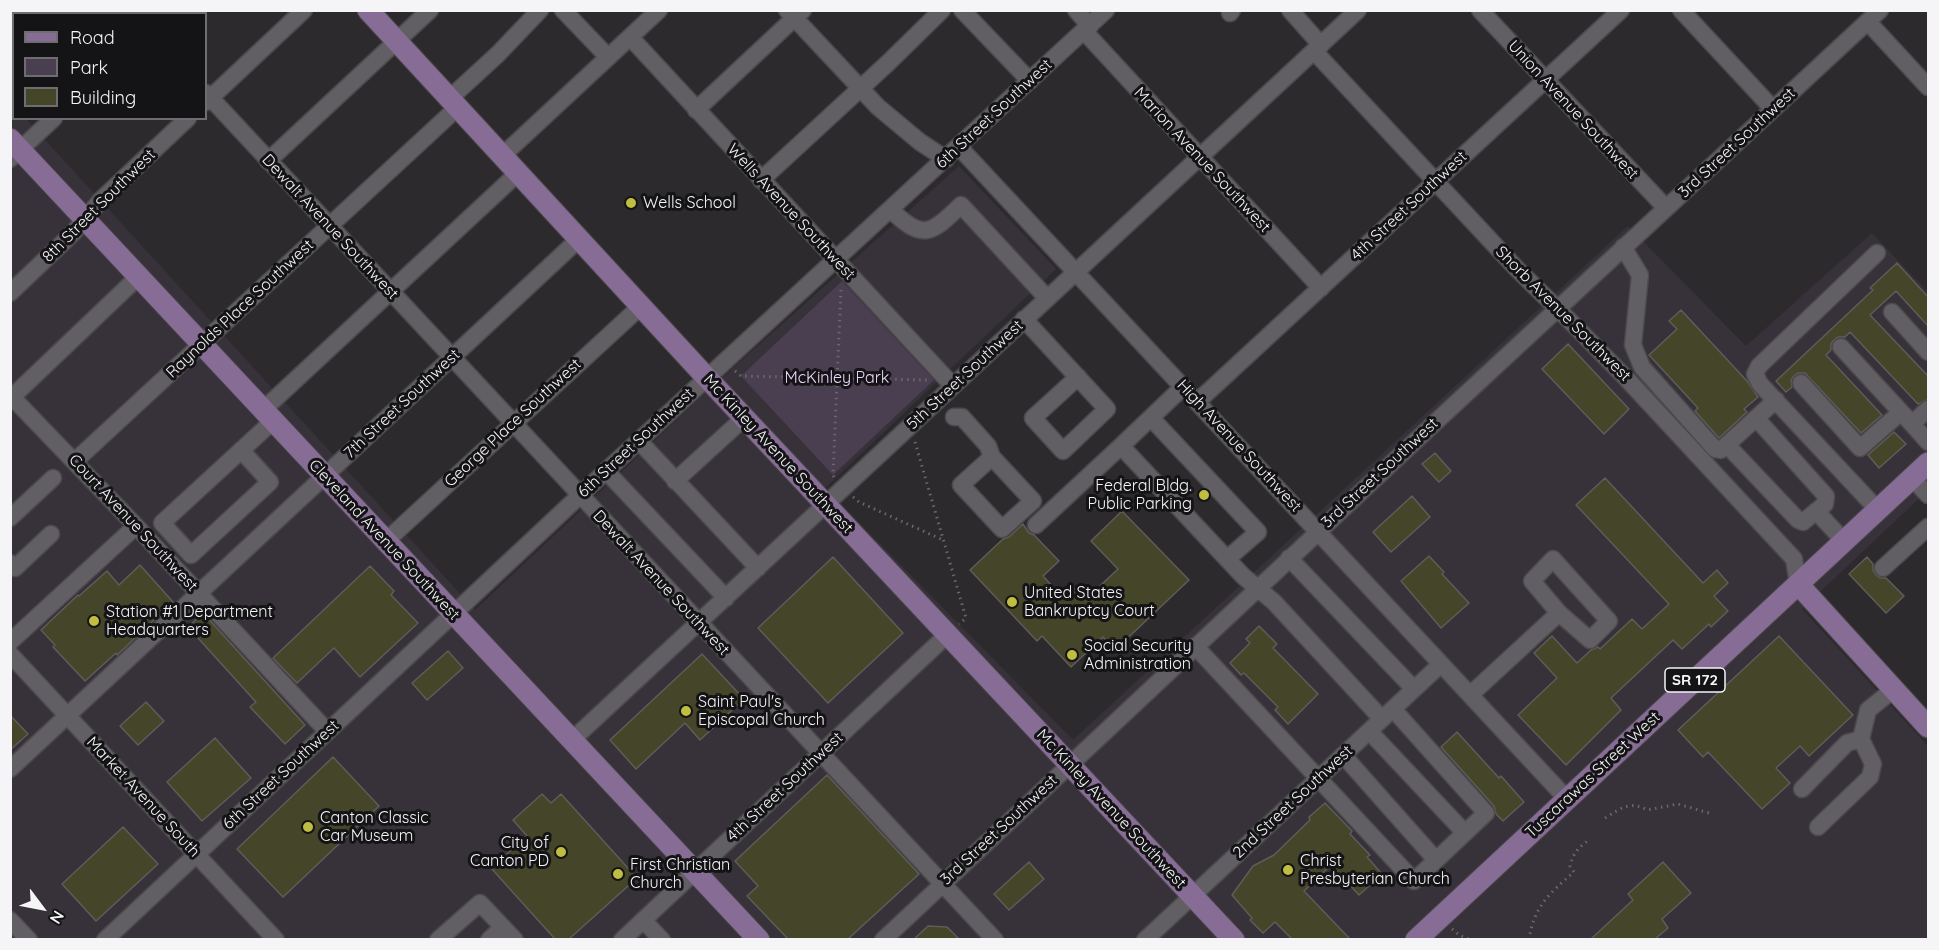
<!DOCTYPE html>
<style>
body{margin:0}
#map{position:relative;width:1939px;height:950px;overflow:hidden;background:#2d2a2e;font-family:Quicksand,sans-serif}
canvas{display:block}
.frame{position:absolute;inset:0;border:12px solid #f5f4f6;pointer-events:none}
.legend{position:absolute;left:12px;top:12px;width:195px;height:108px;box-sizing:border-box;background:#141315;border:2px solid #6e6d6f;margin:0;padding:8px 10px;list-style:none;font-size:18px;color:#f5f4f6}
.legend li{display:flex;align-items:center;gap:12px;height:30px}
.legend b{width:30px;border:2px solid #6e6d6f}
.north{position:absolute;left:12px;top:878px;width:60px;height:60px;-webkit-text-stroke:4px #141315;paint-order:stroke;rotate:122deg;font-size:16px;font-weight:700;line-height:24px;text-align:center;color:#f5f4f6}
.north::after{content:'';display:block;margin:auto;width:21px;height:27px;background:#f5f4f6;clip-path:polygon(50% 0,100% 100%,50% 72%,0 100%)}
</style>
<div id="map">
<canvas width="1939" height="950"></canvas>
<div class="frame"></div>
<ul class="legend">
<li><b style="height:8px;background:#876d96"></b>Road</li>
<li><b style="height:16px;background:#4a3e51"></b>Park</li>
<li><b style="height:16px;background:#45452a"></b>Building</li>
</ul>
<div class="north">N</div>
</div>
<script>
const g = document.querySelector('canvas').getContext('2d');
g.lineJoin = 'round';
function fill(path, color) { g.fillStyle = color; g.fill(path, 'evenodd'); }
function strokePath(path, color, width, dash) { g.strokeStyle = color; g.lineWidth = width; g.lineCap = dash ? 'butt' : 'round'; g.setLineDash(dash || []); g.stroke(path); }
function drawText(font, color, halo, rows, align = 'center') {
  g.font = font + ' Quicksand,sans-serif'; g.lineWidth = 6; g.setLineDash([]); g.textBaseline = 'middle'; g.strokeStyle = halo; g.fillStyle = color; for (const [text, x, y, turn = 0] of rows) {
    g.save(); g.translate(x, y); g.rotate((+turn || 0) * Math.PI / 180); g.textAlign = isNaN(turn) ? turn : align; if (halo) g.strokeText(text, 0, 0); g.fillText(text, 0, 0); g.restore();
  }
}
fill(new Path2D(`
 M10,102L13,105L14,118L26,119L475,610L706,392L959,166L1056,269L825,488L1073,740L1628,226L1746,346L1872,233L1928,292V490L1802,609L1928,746V939H11Z`), '#37313a');
fill(new Path2D(`
 M842,281L934,380L833,475L741,376Z`), '#4a3e51');
const building = new Path2D(`
 M1897,263L1929,298V327L1896,291L1870,315L1929,377V399L1918,404L1850,332L1845,337H1838L1834,340L1831,344V350L1826,355L1882,415L1861,433L1805,373H1798L1794,376L1791,380L1792,387L1786,392L1776,381L1873,290L1870,288Z
 M1681,310L1747,381L1758,397L1744,409L1747,412L1719,438L1695,411L1698,408L1649,355L1677,329L1669,321Z
 M1568,344L1629,409L1604,434L1542,369Z
 M1894,432L1906,444L1879,468L1868,455Z
 M1435,453L1451,471L1439,482L1422,464Z
 M1605,478L1703,583L1717,570L1728,583L1714,596L1728,611L1711,627L1709,624L1682,649L1673,640L1611,698L1621,710L1566,765L1518,715L1557,678L1534,653L1552,636L1577,663L1591,650L1598,647L1600,649L1632,619L1642,629L1669,604L1576,505Z
 M1412,496L1430,517L1391,552L1373,532Z
 M1122,511L1189,580L1115,650L1103,637L1071,667L1042,636L1037,641L970,570L1003,539L1009,537L1023,524L1029,533L1034,535L1059,561L1043,576L1063,598L1075,588L1085,600L1118,569L1091,541Z
 M1429,556L1444,572L1442,574L1469,603L1441,628L1401,581Z
 M833,557L903,633L828,703L758,628Z
 M1867,557L1873,564V570L1876,575L1880,578H1886L1904,596L1886,613L1849,574Z
 M140,565L173,602L117,655L116,653L85,681L53,647L55,645L41,630L78,595L79,596L107,571L119,585Z
 M370,566L394,591L391,595L418,623L360,677L334,648L297,683L273,658Z
 M203,613L305,725L285,744L250,707L256,702L188,627Z
 M1259,626L1277,644L1273,648L1318,694L1288,724L1275,710L1278,707L1244,673L1241,675L1230,663L1250,643L1246,639Z
 M1779,636L1853,715L1809,756L1800,746L1776,768L1790,783L1762,809L1708,752L1703,757L1678,730Z
 M448,651L463,668L427,700L412,683Z
 M702,654L744,699L700,740L685,723L636,769L610,740Z
 M146,702L164,721L138,745L120,726Z
 M10,715L28,734L10,750Z
 M1457,732L1499,778L1501,776L1524,802L1503,821L1496,814L1494,806L1441,747Z
 M215,738L251,778L202,821L167,782Z
 M333,757L379,806L283,897L237,849Z
 M827,775L919,874L848,939H788L747,896L758,886L735,861Z
 M542,794L551,803L561,794L637,878L569,939H555L491,868L527,836L513,820Z
 M1325,803L1352,831L1350,834L1370,855L1367,857L1382,874L1359,895L1331,865L1304,891L1350,939H1292L1275,922L1263,933L1250,920L1252,918L1232,895L1253,866L1274,855L1310,820L1309,817Z
 M123,827L158,864L96,921L62,884Z
 M1029,862L1044,879L1009,910L994,894Z
 M1663,862L1691,893L1662,919L1668,928L1655,939H1591L1633,900L1628,894Z
 M928,926L947,927L959,939H914Z`);
fill(building, '#45452a');
strokePath(building, '#5d5d59', 1.5);
const minor = new Path2D(`
 M128,10L131,14
 M563,10L608,57
 M787,10L878,107L920,142L946,159
 M962,10L1030,81
 M1076,10L1090,26
 M1290,10L1321,45
 M1480,10L1666,208
 M1681,10L1773,109
 M1230,13L1232,10
 M39,14L42,10
 M167,14L170,10
 M1868,22L1928,87
 M1084,31L1321,288
 M630,37L953,386
 M10,40L14,37
 M1314,51L1517,269L1574,325L1625,377L1794,559L1798,584
 M206,93L995,940
 M449,99L498,54L540,10
 M206,102L304,10
 M696,110L803,10
 M959,147L1567,799
 M502,156L659,10
 M10,159L54,118
 M268,161L430,10
 M761,180L889,62L942,10
 M891,210C923,241 931,234 961,205L1047,298
 M1623,247L1640,275L1633,345L1642,367L1715,449L1721,450L1776,400
 M1877,253L1759,366L1755,374L1760,384L1878,510
 M10,293L73,233L101,200L188,118
 M1892,312L1928,352
 M1024,319L1107,409L1063,451L1033,418L1078,377
 M1841,347L1912,424
 M1801,383L1860,448L1901,412
 M1183,387L1121,446L1243,576L1274,602L1382,719
 M10,395L136,526L327,731
 M12,397L139,276
 M1197,402L1621,10
 M1928,409L1912,424L1928,442
 M263,410L518,173
 M954,417H962L988,446L992,457L1033,501L1002,529L961,485L992,457
 M1151,418L1258,532L1227,559
 M639,441L758,568
 M1727,445L1798,520L1803,522L1825,504L1826,496L1756,418
 M241,450L270,482L191,555L162,523L273,421
 M75,461L457,108
 M606,471L726,598
 M1912,478L1928,495
 M675,481L744,418
 M1816,511L1844,541
 M10,518L53,478
 M1036,525L1121,446
 M386,541L641,306
 M1289,558L1414,689
 M10,563L15,568L51,534
 M1883,568L1928,527
 M10,642L136,526
 M1195,646L1414,881L1486,813L1393,709
 M10,654L276,940
 M1470,695L1559,613L1532,581L1553,559L1609,621L1590,640L1559,613
 M1369,731L1465,833
 M572,740L1358,10
 M1343,755L1436,860
 M10,769L579,239
 M1802,789L1847,743L1861,739
 M1818,827L1870,777L1873,764L1861,739L1868,710L1894,689
 M10,920L29,940
 M643,920L662,940
 M105,940L606,471L1106,10
 M438,940L480,903L515,940
 M489,940L503,927
 M622,940L947,635
 M883,940L1441,417L1880,10
 M1145,940L1441,664`);
const major = new Path2D(`
 M368,10L707,378L1234,940
 M10,139L759,940
 M1798,584L1928,727
 M1416,940L1928,463`);
strokePath(minor, '#4b494c', 19);
strokePath(major, '#4b494c', 23);
strokePath(new Path2D(`
 M735,371L741,376L928,380
 M915,442L966,618L959,624
 M834,477L833,475L841,289
 M853,497L859,502L943,540
 M1605,818C1620,809 1630,800 1647,810L1678,804L1709,813
 M1452,929L1459,935L1471,940
 M1529,940C1534,906 1549,894 1574,872L1570,866C1573,853 1579,847 1589,840`), '#6b686c', 3, [1.5, 4.5]);
strokePath(minor, '#615f63', 16);
strokePath(major, '#876d96', 21);
for (const [x, y, r, color] of [
 [631,203,6,"#c0be40"],
 [1204,495,6,"#c0be40"],
 [1012,602,6,"#c0be40"],
 [94,621,6,"#c0be40"],
 [1072,655,6,"#c0be40"],
 [686,711,6,"#c0be40"],
 [308,827,6,"#c0be40"],
 [561,852,6,"#c0be40"],
 [1288,870,6,"#c0be40"],
 [618,874,6,"#c0be40"]
]) { const dot = new Path2D(); dot.arc(x, y, r, 0, 2 * Math.PI); g.fillStyle = color; g.fill(dot); strokePath(dot, '#141315', 2); }
for (const [x, y, w] of [
 [1695,680,60]
]) { const box = new Path2D(); box.roundRect(x - w / 2, y - 12, w, 24, 4.5); g.fillStyle = '#141315'; g.fill(box); strokePath(box, '#f5f4f6', 1.5); }
drawText('bold 15px', '#f5f4f6', null, [
 ["SR 172",1695,680]
]);
drawText('16px', '#f5f4f6', '#141315', [
 ["Union Avenue Southwest",1573,110,47],
 ["6th Street Southwest",994,114,-43],
 ["3rd Street Southwest",1737,143,-43],
 ["Marion Avenue Southwest",1202,160,47],
 ["8th Street Southwest",99,206,-45],
 ["4th Street Southwest",1409,206,-43],
 ["Wells Avenue Southwest",791,212,47],
 ["Dewalt Avenue Southwest",330,227,47],
 ["Raynolds Place Southwest",240,309,-43],
 ["Shorb Avenue Southwest",1563,314,45],
 ["5th Street Southwest",965,375,-43],
 ["7th Street Southwest",402,404,-43],
 ["George Place Southwest",513,423,-43],
 ["6th Street Southwest",636,443,-43],
 ["High Avenue Southwest",1239,446,47],
 ["Mc Kinley Avenue Southwest",778,454,47],
 ["3rd Street Southwest",1380,473,-43],
 ["Court Avenue Southwest",133,523,47],
 ["Cleveland Avenue Southwest",384,540,47],
 ["Dewalt Avenue Southwest",661,583,47],
 ["6th Street Southwest",281,775,-43],
 ["Tuscarawas Street West",1593,775,-43],
 ["4th Street Southwest",785,787,-43],
 ["Market Avenue South",143,797,47],
 ["2nd Street Southwest",1293,802,-43],
 ["Mc Kinley Avenue Southwest",1111,809,47],
 ["3rd Street Southwest",999,830,-43]
]);
drawText('16px', '#f5f4f6', '#141315', [
 ["Wells School",643,203],
 ["Federal Bldg.",1192,486,"right"],
 ["Public Parking",1192,504,"right"],
 ["United States",1024,593],
 ["Bankruptcy Court",1024,611],
 ["Station #1 Department",106,612],
 ["Headquarters",106,630],
 ["Social Security",1084,646],
 ["Administration",1084,664],
 ["Saint Paul's",698,702],
 ["Episcopal Church",698,720],
 ["Canton Classic",320,818],
 ["Car Museum",320,836],
 ["City of",549,843,"right"],
 ["Canton PD",549,861,"right"],
 ["Christ",1300,861],
 ["Presbyterian Church",1300,879],
 ["First Christian",630,865],
 ["Church",630,883]
], 'left');
drawText('16px', '#eed5fb', '#141315', [
 ["McKinley Park",837,378]
]);
</script>
